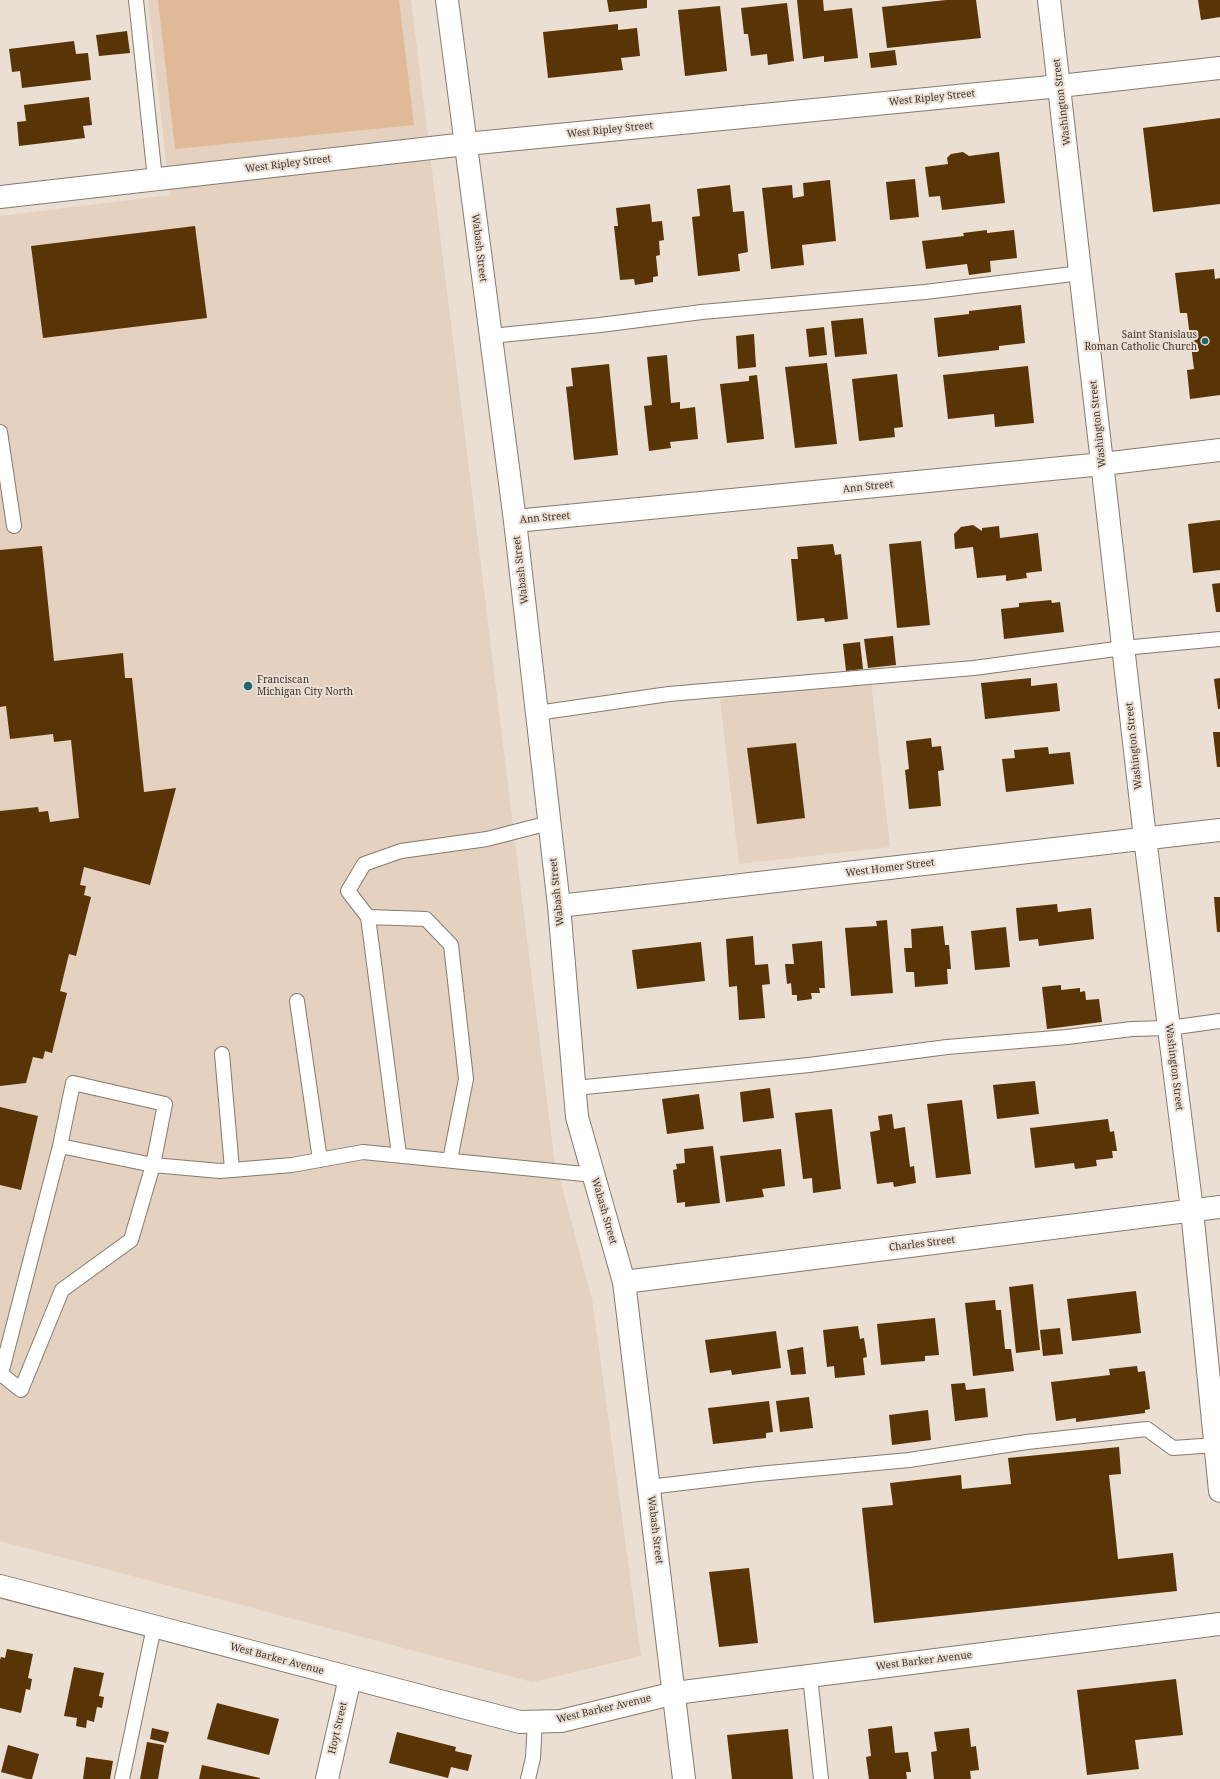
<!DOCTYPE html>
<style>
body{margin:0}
canvas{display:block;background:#ebded2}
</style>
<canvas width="1220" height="1779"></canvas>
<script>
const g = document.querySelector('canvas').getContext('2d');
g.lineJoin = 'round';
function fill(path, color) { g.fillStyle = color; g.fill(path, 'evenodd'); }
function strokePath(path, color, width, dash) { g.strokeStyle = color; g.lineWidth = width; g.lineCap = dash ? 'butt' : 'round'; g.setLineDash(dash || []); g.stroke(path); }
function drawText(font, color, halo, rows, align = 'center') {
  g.font = font + ' "Noto Serif",serif'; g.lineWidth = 4; g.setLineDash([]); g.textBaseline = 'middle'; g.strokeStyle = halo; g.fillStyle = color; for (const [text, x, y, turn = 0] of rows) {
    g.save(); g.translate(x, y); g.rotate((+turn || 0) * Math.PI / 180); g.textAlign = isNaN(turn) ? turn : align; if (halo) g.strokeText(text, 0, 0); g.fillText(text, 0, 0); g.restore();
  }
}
fill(new Path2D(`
 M148,0H411L554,1157L592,1299L641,1656L532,1682L0,1541V216L170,195Z
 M871,682L890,847L739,864L720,699Z`), '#e4d1c0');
fill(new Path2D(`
 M158,0H399L414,125L175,149Z`), '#e0ba97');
fill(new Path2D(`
 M607,0H647V8L609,12Z
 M797,0H823L824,11L852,8L858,58L824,62V56L803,59Z
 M946,0H976L981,38L887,48L882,7Z
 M1198,0H1220V17L1201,20Z
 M787,3L794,61L768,65L767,54L751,56L748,34H744L741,8Z
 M720,6L727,71L685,76L678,10Z
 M618,24V30L637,28L640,56L621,58L623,70L548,78L543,32Z
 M127,31L130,53L99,56L96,35Z
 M74,41L76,54L88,53L91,80L22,88L20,71L12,72L9,49Z
 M895,50L897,65L871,68L869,53Z
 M89,97L92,125L83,126L85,138L19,146L17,122L26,121L24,105Z
 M1220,118V204L1153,212L1143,128Z
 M963,152L969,156L999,152L1005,203L942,210L940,196L929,197L925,167L948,164L947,158L951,154Z
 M915,179L919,217L890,220L886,182Z
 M830,180L836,241L802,245L804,265L771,269L762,188L792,185L793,198L804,196L803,183Z
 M730,185L733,212L744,211L748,252L738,254L740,271L698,276L692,217L700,216L697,189Z
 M650,204L652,222L662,221L664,240L659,241L660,255L656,256L658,276L653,277V282L635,285L634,279L620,280L614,226H618L616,208Z
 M195,226L207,318L43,338L31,246Z
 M987,230V233L1014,230L1017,258L990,261L991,272L969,275L967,264L926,269L922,241L964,236L963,233Z
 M1214,269L1215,279L1220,278V395L1190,399L1187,370L1194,369L1187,313H1180L1175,273Z
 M1021,305L1025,343L999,346V350L938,357L934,318L969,314V311Z
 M863,318L867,354L835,357L831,321Z
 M824,327L827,355L809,357L806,329Z
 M754,334L756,367L738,369L736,336Z
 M667,355L671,403L680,402V409L695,407L698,439L670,442L671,448L649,451L644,406L652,405L647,357Z
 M827,363L837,444L795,448L785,367Z
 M609,364L618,455L574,460L566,387L573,386L571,368Z
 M1028,366L1034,423L995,427L994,414L948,419L943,375Z
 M897,374L903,427L894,428L895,437L859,441L852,379Z
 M757,375L764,439L727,443L720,384L749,381V376Z
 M1220,520V570L1193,573L1188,524Z
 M973,525L982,531V528L999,526L1000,538L1038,533L1042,571L1026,573L1027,578L1006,581V575L977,578L973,547L955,549L954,534L961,527Z
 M921,541L930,625L897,628L889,544Z
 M833,544L835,555L841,554L848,619L825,622L824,618L797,621L791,559H798L797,547Z
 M42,546L54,661L123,653L125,678H132L144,792L176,788L150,885L84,867L80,885L86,886L84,895L91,897L76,956L69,954L60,991L67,993L52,1053L45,1051L43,1059L33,1057L26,1083L0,1086V811L38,807L39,812L48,811L50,822L79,818L71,740L54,742L53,734L10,739L6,706L0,707V550Z
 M1220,583V612H1216L1212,584Z
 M1051,600L1052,603L1060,602L1064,632L1004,639L1001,609L1019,607V603Z
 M893,636L896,665L868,668L864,639Z
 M860,642L863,669L846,671L843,644Z
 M1031,678V686L1057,683L1060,711L985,719L981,683Z
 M1220,678V709H1218L1214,679Z
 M1213,732H1220V767H1217Z
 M931,738L932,747L941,746L944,770L938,771L941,806L909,809L905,770L909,769L906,741Z
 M796,743L805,818L757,824L747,748Z
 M1048,747L1049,754L1070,752L1074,784L1006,792L1002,759L1015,758L1014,750Z
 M1214,897H1220V932H1217Z
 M1057,904L1058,912L1091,908L1094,939L1039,946L1038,939L1019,941L1016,908Z
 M887,920L893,993L851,996L845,928L877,926L876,921Z
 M943,926L945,945H949L951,969H947L948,984L915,987L914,972H906L904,948H912L911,929Z
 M1006,927L1010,967L975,970L971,931Z
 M753,936L755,965L768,964L770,984L762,985L765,1018L739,1020L737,986L729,987L726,939Z
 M822,941L825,988H819L820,993H811L812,999L797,1001V995H792L791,983L787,984L785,964H794L792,944Z
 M701,942L705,981L637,989L632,950Z
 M1061,985V990L1080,988V992L1085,991L1086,1000L1099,999L1102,1022L1047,1029L1042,987Z
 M1035,1081L1039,1114L997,1119L993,1085Z
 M770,1088L774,1118L743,1122L740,1092Z
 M699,1094L704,1129L667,1134L662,1099Z
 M962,1100L971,1174L936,1178L927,1104Z
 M0,1107L38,1116L21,1190L0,1185Z
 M832,1109L841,1189L813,1193L812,1178L803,1179L795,1113Z
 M892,1114L894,1129L905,1127L910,1167L914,1166L916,1183L894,1187L893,1182L877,1184L870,1132L880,1130L878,1116Z
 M1108,1119L1110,1132L1114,1131L1117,1151H1112L1113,1158L1096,1160L1097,1166L1075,1169L1074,1163L1035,1168L1030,1128Z
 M713,1146L720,1203L685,1207V1202L677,1203L673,1170L677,1169L676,1164L685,1163L684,1149Z
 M781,1149L785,1186L762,1189L764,1197L726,1202L720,1156Z
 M1033,1284L1040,1350L1016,1353L1009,1287Z
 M1136,1291L1141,1333L1072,1341L1067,1299Z
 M995,1300L996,1310H1001L1005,1349H1011L1014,1371L973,1376L965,1303Z
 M935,1318L939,1355L925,1356V1361L881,1365L877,1324Z
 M858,1326L860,1339L864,1338L867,1357L863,1358L865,1375L835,1378L834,1366L827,1367L823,1330Z
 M1060,1328L1063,1354L1043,1356L1040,1330Z
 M776,1331L781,1368L732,1375L731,1370L710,1373L705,1340Z
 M803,1347L806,1374L791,1375L787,1350Z
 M1137,1366L1138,1372L1145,1371L1150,1409L1145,1410V1413L1076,1422V1418L1056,1421L1051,1382L1110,1375L1109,1369Z
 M965,1383L966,1390L985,1388L988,1417L955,1421L951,1384Z
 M809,1397L813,1428L780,1432L776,1401Z
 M769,1401L773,1432L766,1433V1438L713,1444L708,1408Z
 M928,1410L931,1440L892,1445L889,1415Z
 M1119,1447L1121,1474L1109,1475L1118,1559L1173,1553L1177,1591L874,1623L862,1508L893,1505L890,1483L961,1475L962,1489L1011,1484L1008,1458Z
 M749,1568L758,1643L719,1647L709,1572Z
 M7,1649L33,1654L28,1678L32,1679L30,1690L26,1689L21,1713L0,1708V1660L1,1657L5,1658Z
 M74,1667L104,1673L99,1696L104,1697L102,1708L97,1707L94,1722L87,1720L86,1728L76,1726L77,1718L64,1716Z
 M1176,1679L1183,1735L1135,1740L1139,1769L1087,1775L1077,1690Z
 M217,1703L279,1719L269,1755L207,1739Z
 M892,1726L895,1753L908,1752L911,1772H906L907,1779H869L866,1757L871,1756L868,1729Z
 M152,1728L169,1732L166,1743L150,1739Z
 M969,1728L971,1747L976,1746L979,1770L970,1771L971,1779H934L931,1752L937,1751L934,1732Z
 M788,1729L793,1779H732L727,1735Z
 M397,1732L456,1747L455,1751L472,1755L468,1771L451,1767L448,1778L389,1763Z
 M147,1742L164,1745L158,1779H140Z
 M8,1745L39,1754L32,1779H27L1,1772Z
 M86,1757L113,1761L110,1779H83Z
 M202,1765L260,1778V1779H199Z`), '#593407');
const lane = new Path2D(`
 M136,0L155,179
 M491,336L600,325L702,312L925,292L1081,273
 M0,432L14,526
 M537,713L669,694L974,668L1123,648L1220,639
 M368,917L399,1155
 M297,1001L320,1160
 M222,1054L232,1169
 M575,1088L809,1065L947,1047L1067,1037L1132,1029L1169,1028L1220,1021
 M60,1146L153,1165L220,1171L292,1165L363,1152L594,1175
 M450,1160L466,1079L451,945L426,919L368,917L348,891L364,864L401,851L487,839L549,823
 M0,1373L1,1374L21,1390L62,1290L131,1240L153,1165L165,1104L73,1083L60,1146L1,1374
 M649,1487L758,1474L909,1460L1027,1442L1147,1429L1173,1448L1216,1445
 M810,1676L821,1779
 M122,1779L154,1627
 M528,1779L533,1758L535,1721`);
const street = new Path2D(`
 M447,0L515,521L559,906L577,1117L624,1282L684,1779
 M1049,0L1145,838L1192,1210L1220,1491
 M0,197L466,144L1060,86L1220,68
 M515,521L1103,464L1220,450
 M559,906L1220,830
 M624,1282L1220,1207
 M327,1779L350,1678`);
const secondary = new Path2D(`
 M0,1586L520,1722L561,1721L675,1693L1220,1624`);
strokePath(lane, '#857a6f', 16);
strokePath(street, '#857a6f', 24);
strokePath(secondary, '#857a6f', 24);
strokePath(lane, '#fff', 14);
strokePath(street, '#fff', 22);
strokePath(secondary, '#fff', 22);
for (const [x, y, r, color] of [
 [1205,341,4,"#1f6675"],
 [248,686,5,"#1f6675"]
]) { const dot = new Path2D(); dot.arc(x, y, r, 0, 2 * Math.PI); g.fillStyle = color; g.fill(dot); strokePath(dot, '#ebded2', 1.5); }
drawText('10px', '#3c3732', '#ebded2', [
 ["West Ripley Street",932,98,-6],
 ["Washington Street",1062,102,-97],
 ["West Ripley Street",610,130,-6],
 ["West Ripley Street",288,164,-7],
 ["Wabash Street",479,248,83],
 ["Washington Street",1098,424,-96],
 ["Ann Street",868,487,-6],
 ["Ann Street",545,518,-5],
 ["Wabash Street",521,570,-97],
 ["Washington Street",1134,746,-96],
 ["West Homer Street",890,868,-7],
 ["Wabash Street",557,892,-96],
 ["Washington Street",1174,1067,83],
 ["Wabash Street",604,1211,74],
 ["Charles Street",922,1244,-7],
 ["Wabash Street",655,1530,83],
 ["West Barker Avenue",277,1659,15],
 ["West Barker Avenue",924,1661,-7],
 ["West Barker Avenue",604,1709,-13],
 ["Hoyt Street",338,1728,-77]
]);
drawText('10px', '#3c3732', '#ebded2', [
 ["Saint Stanislaus",1197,335],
 ["Roman Catholic Church",1197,347],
 ["Franciscan",257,680,"left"],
 ["Michigan City North",257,692,"left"]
], 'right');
</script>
